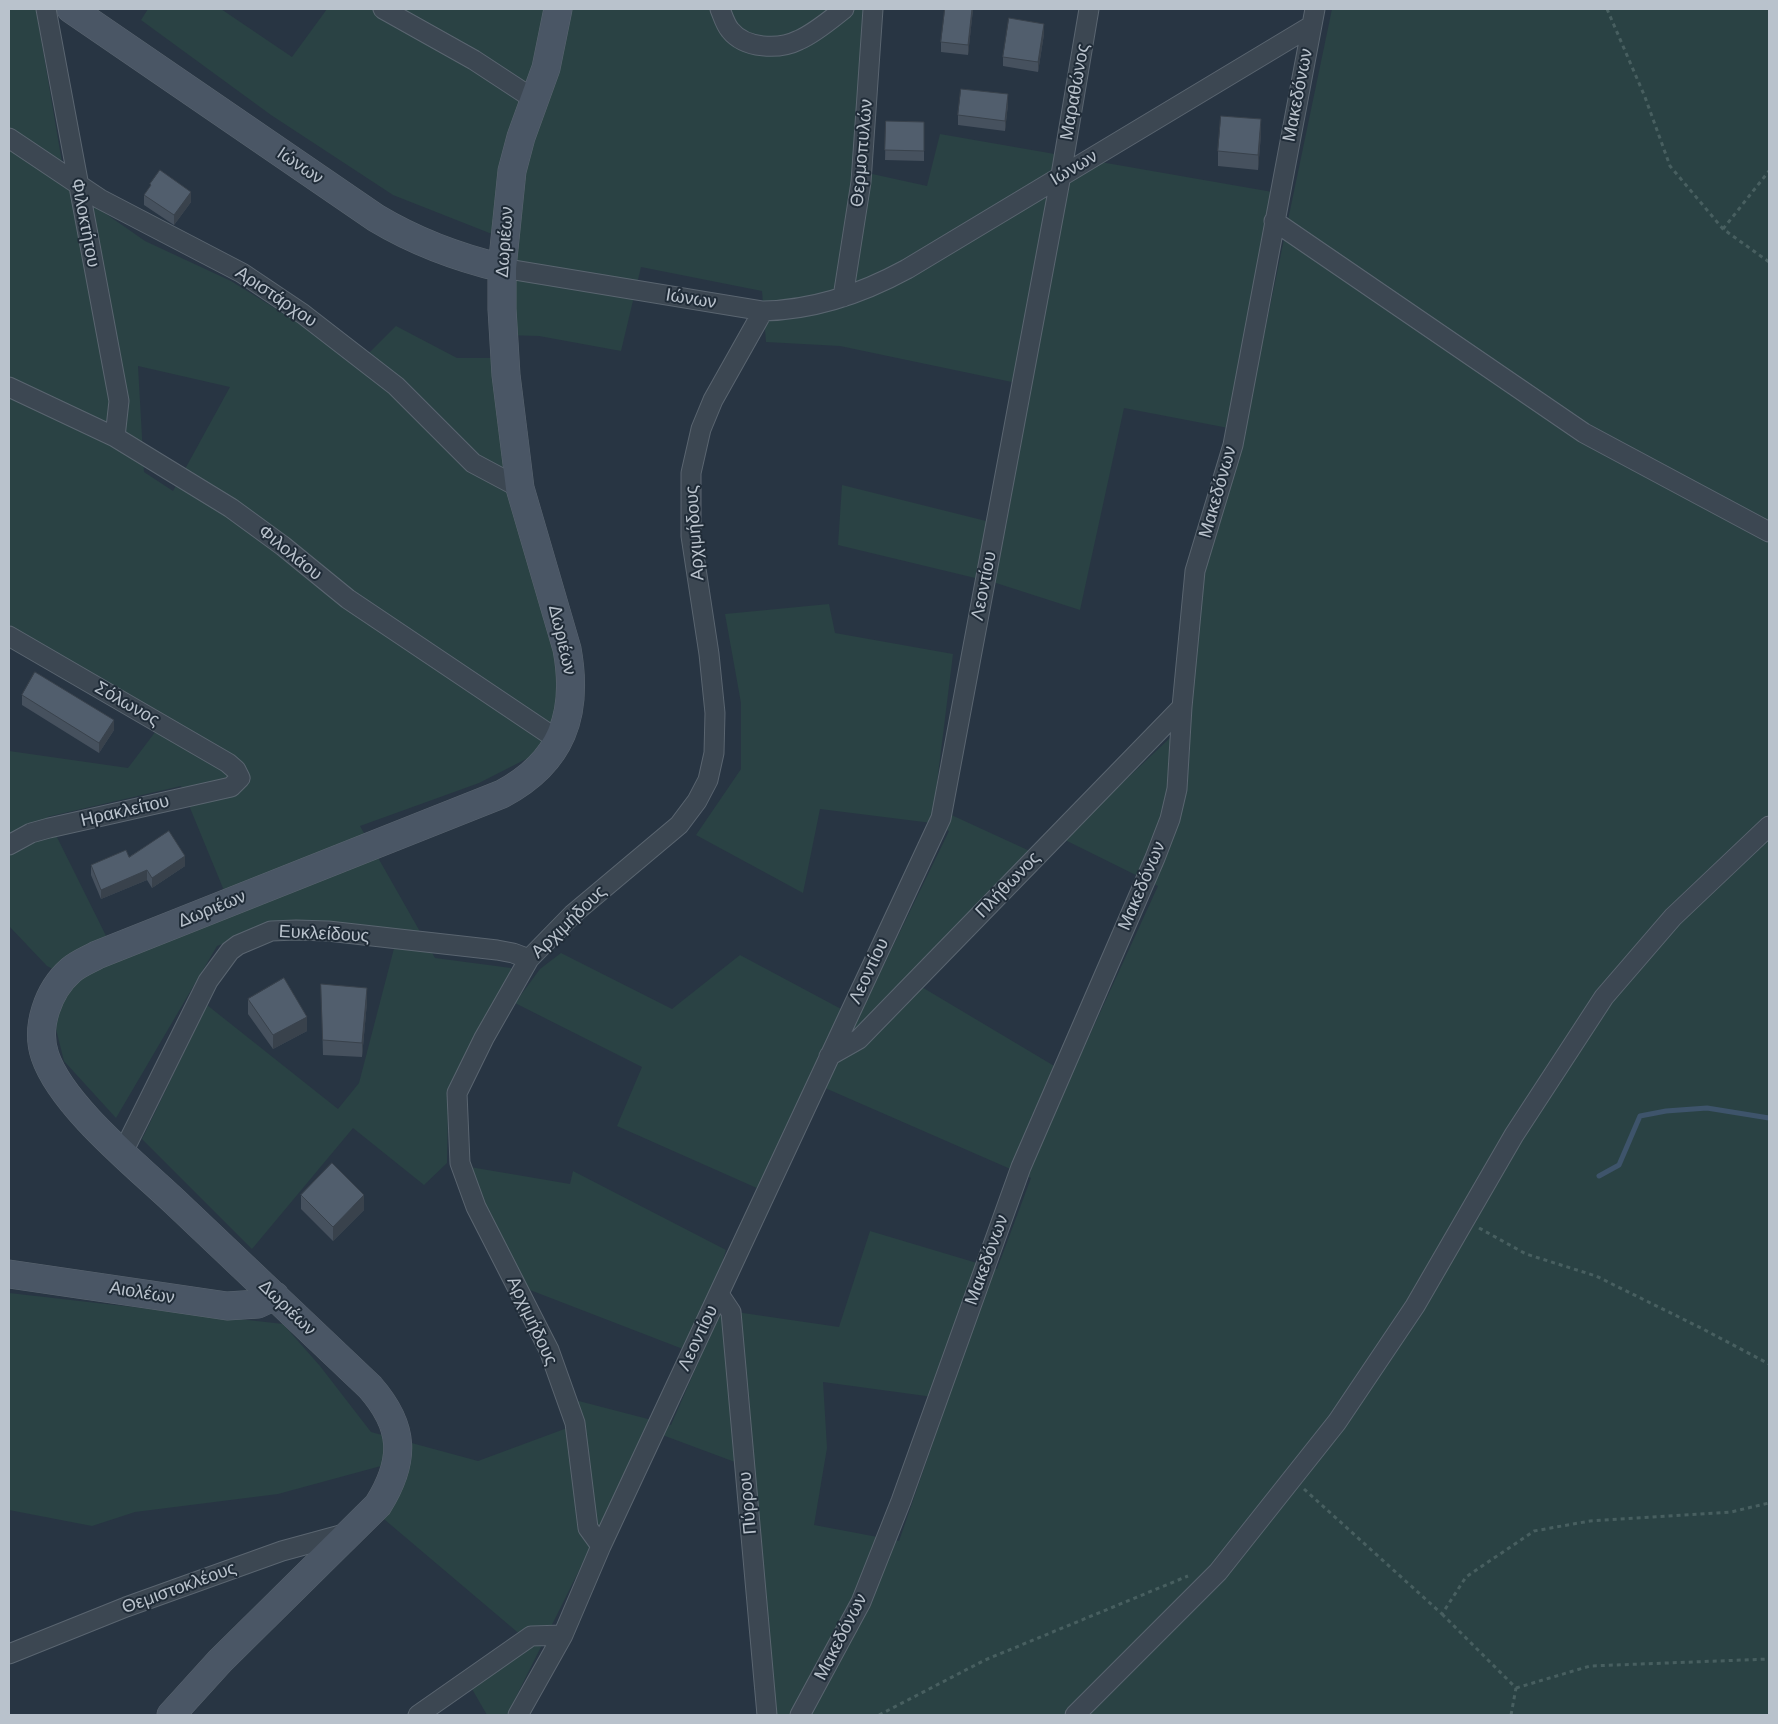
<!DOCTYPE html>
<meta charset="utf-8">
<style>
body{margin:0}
#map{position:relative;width:1778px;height:1724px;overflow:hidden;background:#283543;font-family:"Work Sans",sans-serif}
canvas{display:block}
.frame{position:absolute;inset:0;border:10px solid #b9c2cc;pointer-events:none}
</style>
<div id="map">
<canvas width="1778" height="1724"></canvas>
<div class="frame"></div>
</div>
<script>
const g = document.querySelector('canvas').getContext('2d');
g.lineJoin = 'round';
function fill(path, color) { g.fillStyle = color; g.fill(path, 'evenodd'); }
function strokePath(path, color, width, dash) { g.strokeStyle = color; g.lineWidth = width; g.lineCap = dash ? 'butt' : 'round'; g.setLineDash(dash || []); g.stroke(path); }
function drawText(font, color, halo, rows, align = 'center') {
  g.font = font + ' "Work Sans",sans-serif'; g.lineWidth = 4; g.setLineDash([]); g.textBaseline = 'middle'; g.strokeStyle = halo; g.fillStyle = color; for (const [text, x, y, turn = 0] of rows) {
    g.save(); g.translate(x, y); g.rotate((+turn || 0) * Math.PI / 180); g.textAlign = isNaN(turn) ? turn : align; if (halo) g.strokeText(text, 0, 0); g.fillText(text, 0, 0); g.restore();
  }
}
fill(new Path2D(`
 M9,9H36L66,186L145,241L231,281L310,330L356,366L396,326L457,358H504L512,450L524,550L562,650V708L534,755L479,783L360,826L435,958L511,968L516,974L462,1066L448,1107L447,1163L424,1185L353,1128L252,1249L142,1139L207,1005L338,1109L359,1083L398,933L274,925L217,946L116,1118L64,1061L56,1029L60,1005L72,979L47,966L9,926V751L128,768L165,719L9,625ZM138,366L230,387L173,491L144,472ZM181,786L232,910L118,960L47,817Z
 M148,9H221L292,57L327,9H869L854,170L927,186L940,134L1284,194L1248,412L1332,9H1769V1715H772L751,1468L649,1430L507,1715H487L472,1689L529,1642L365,1503L392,1463L278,1494L135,1512L92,1526L9,1510V1293L283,1324L320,1366L371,1432L478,1461L578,1424L571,1399L671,1425L701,1356L530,1290L493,1225L470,1167L570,1184L573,1171L726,1250L711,1299L743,1313L839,1327L870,1231L997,1269L1031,1178L809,1081L759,1189L617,1126L642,1067L515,1003L540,969L561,953L672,1009L740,955L858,1018L949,831L932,823L820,809L803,893L696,835L741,769V703L725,614L829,604L835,633L953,654L934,807L1032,852L910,980L1071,1076L1158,886L1063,839L1191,718L1202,580L1244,431L1124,408L1080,610L996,583L838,545L842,485L1006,526L1031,386L840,346L766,342L762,291L641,267L621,351L539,336L503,335L497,236L393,195L271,115L141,20ZM823,1382L948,1399L899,1541L814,1525L827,1448Z`), '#2a4244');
strokePath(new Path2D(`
 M1599,1176L1619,1165L1640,1116L1666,1111L1707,1108L1769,1118`), '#3e546b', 5);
const street = new Path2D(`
 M46,9L119,401L115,437
 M383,9L474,60L535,100
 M720,9C723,16 725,24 730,30C745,49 779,50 799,40C815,33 830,20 844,9
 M9,138L100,199L242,273L303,314L396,386L473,463L520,488
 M1274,221L1584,433L1769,532
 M502,268L763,311C814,310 863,293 907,269L1311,26
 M843,297L861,182L873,9
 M9,387L115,437L231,508L283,546L348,599L558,740
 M9,636L228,763L236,770L240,778L231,787L49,828L31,833L9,845
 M829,1056L859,1039L1182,707
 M123,1152L208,981L230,951L238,945L271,931L296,930L328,931L497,950L513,953L529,959
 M719,1294L731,1312L767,1715
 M601,1546L588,1528L575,1423L549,1350L476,1207L460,1163L457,1093L484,1038L529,959L573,914L679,825L697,801L708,780L714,753L715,713L709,654L691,536V473L701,429L713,400L763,311
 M9,1654L126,1607L282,1551L348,1533
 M418,1715L531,1636L563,1635
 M518,1715L563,1635L601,1546L941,818L1061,175L1089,9
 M800,1715L861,1602L901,1501L1021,1167L1155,858L1170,819L1177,789L1182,707L1195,571L1233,445L1315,9
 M1075,1715L1218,1572L1337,1422L1415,1306L1514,1135L1604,997L1673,917L1769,826`);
const secondary = new Path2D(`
 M71,9L376,218C416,242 456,257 502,268
 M9,1274L227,1306L258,1304L275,1296
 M171,1715L220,1661L378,1505C406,1460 405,1427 370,1387C305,1325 240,1263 175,1202C137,1166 62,1106 45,1056C35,1027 48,990 71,970C78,964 88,960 97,955L502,794C562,762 579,714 567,649L520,488L506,375L502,309V268L512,171L521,137L546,68L558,9`);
strokePath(street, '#5a6570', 21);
strokePath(secondary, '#5a6570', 29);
strokePath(new Path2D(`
 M1607,9L1645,97L1670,166L1723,229L1769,262
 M1723,229L1769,171
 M1479,1228L1526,1254L1596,1276L1703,1329L1769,1364
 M1304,1489L1442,1614L1466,1577L1534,1531L1590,1521L1731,1512L1769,1503
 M1442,1614L1516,1688L1511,1715
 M1516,1688L1590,1666L1769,1659
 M879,1715L985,1660L1188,1576`), '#485f60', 3, [4, 4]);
strokePath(street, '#3c4752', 19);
strokePath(secondary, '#4a5665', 28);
fill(new Path2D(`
 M973,9L968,55L941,52V42Z
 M1044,34L1038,72L1003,66V57Z
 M1008,104L1005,131L958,125V115Z
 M886,121L924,122V161L885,160Z
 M1261,134L1258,170L1218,166V151Z
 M150,184L191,202L174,225L144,205V195L150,187Z
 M22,695L114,730L99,753L22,705Z
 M129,857L185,866L152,888L147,880L101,899L91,875V865Z
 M321,984L367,1002L362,1057L323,1055Z
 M248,999L307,1031L273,1049L248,1014Z
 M301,1195L364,1210L333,1241L301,1209Z`), '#46515e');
fill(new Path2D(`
 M972,9H973L968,55V45Z
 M1044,24V34L1038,72V62Z
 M1008,94V104L1005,131V121Z
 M1261,119V134L1258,170V155Z
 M191,192V202L174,225V215Z
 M114,720V730L99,753V743Z
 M185,856V866L152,888V878Z
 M147,870V880L101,899V890Z
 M367,988V1002L362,1057V1043Z
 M307,1017V1031L273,1049V1035Z
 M364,1195V1210L333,1241V1227Z`), '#39424c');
const building = new Path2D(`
 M945,9H972L968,45L941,42Z
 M1009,18L1044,24L1038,62L1003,57Z
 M961,89L1008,94L1005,121L958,115Z
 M1221,116L1261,119L1258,155L1218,151Z
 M886,121L924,122V151L885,150Z
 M160,170L191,192L174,215L144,195L151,185L150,184Z
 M35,672L114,720L99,743L22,695Z
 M169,831L185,856L152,878L147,870L101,890L91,865L126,850L129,857Z
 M284,978L307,1017L273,1035L248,999Z
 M321,984L367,988L362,1043L323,1040Z
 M332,1163L364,1195L333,1227L301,1195Z`);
fill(building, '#515e6d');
strokePath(building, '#39424c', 1);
drawText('18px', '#b9c2cc', '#202c38', [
 ["Μαραθώνος",1075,92,-80],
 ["Μακεδόνων",1298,95,-79],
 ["Θερμοπυλών",862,153,-85],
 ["Ιώνων",300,166,34],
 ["Ιώνων",1074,168,-31],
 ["Φιλοκτήτου",85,223,79],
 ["Δωριέων",505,242,-86],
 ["Αριστάρχου",276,297,34],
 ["Ιώνων",691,299,9],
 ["Μακεδόνων",1218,492,-74],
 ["Αρχιμήδους",695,533,-94],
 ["Φιλολάου",290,553,39],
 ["Λεοντίου",984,586,-79],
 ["Δωριέων",562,640,77],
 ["Σόλωνος",127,704,30],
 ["Ηρακλείτου",125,811,-13],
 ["Πλήθωνος",1008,885,-46],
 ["Μακεδόνων",1142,886,-67],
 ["Δωριέων",212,909,-22],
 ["Αρχιμήδους",569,922,-44],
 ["Ευκλείδους",324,934,3],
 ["Λεοντίου",869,971,-65],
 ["Μακεδόνων",987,1260,-70],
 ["Αιολέων",142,1293,9],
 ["Δωριέων",287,1308,44],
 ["Αρχιμήδους",532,1321,65],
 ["Λεοντίου",698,1338,-65],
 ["Πύρρου",748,1503,-95],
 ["Θεμιστοκλέους",179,1588,-20],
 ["Μακεδόνων",841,1637,-63]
]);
</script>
